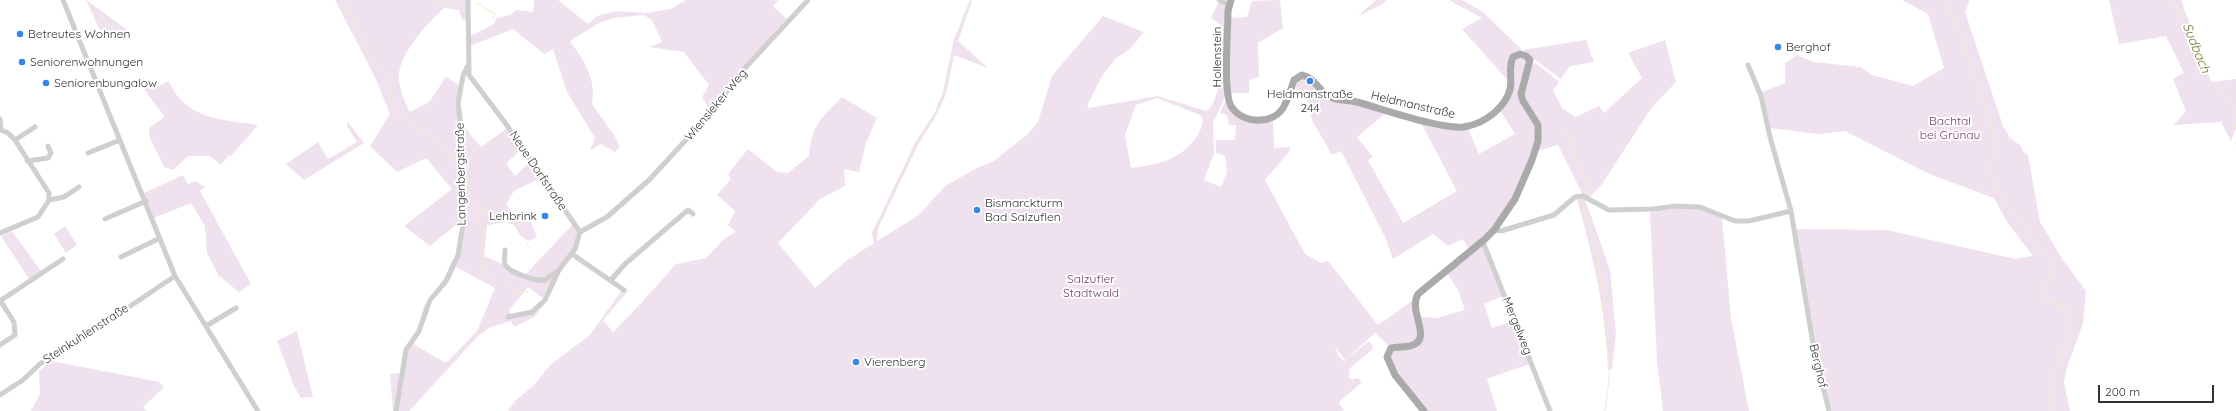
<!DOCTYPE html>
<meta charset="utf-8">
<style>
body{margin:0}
#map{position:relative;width:2236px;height:411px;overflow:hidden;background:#fff;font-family:Quicksand,sans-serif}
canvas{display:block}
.scale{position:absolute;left:2098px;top:385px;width:116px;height:18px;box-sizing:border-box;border:2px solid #323232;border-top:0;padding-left:5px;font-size:12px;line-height:14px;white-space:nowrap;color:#323232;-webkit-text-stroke:3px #fff;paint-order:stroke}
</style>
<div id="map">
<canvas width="2236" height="411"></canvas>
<div class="scale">200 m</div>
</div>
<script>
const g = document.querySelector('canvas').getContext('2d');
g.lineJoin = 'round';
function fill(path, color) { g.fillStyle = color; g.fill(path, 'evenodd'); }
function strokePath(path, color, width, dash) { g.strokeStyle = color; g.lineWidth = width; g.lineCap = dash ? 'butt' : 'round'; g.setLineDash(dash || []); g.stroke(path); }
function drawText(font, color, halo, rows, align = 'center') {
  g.font = font + ' Quicksand,sans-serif'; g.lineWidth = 4; g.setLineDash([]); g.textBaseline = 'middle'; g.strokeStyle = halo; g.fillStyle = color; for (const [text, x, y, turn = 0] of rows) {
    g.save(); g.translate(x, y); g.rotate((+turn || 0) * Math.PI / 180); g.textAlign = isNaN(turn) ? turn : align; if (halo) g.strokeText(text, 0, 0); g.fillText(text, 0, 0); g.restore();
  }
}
fill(new Path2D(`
 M86,0L129,31L115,40L100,30Z
 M335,0H467V22L462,19L459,10L444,8C428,22 396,57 399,80C400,91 405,102 410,112L429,102L446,77L459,85C454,115 462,125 481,147L506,129L521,149L506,164L515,176L530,162L541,178L514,191L506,204L512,211L531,222L537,237L529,241L520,235L514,225L507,222L487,225L484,256L526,274L573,224L579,231L574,248L544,299L528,287L509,310L512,315L533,313L547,301L534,317L514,327L511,321L491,327L480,334L409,411H393L390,374L401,373L407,347L417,329L424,306L444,279L453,259L456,261L462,226L456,225L430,246L404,226L452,189L426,158L397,172L370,146L390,114L374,75ZM456,267L495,288L477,331L446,363L413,344L421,333L431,302L448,283Z
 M534,0H558L588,24L597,16L617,11L646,13L671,9L686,0H778L773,6L787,19L731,80L720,101L711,111L702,97L709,85L684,52L649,47L662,42L652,20L644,15L615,18L599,23L573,39L570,42C584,59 597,81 592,104L614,135L620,147L615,152L601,144L590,151L595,138L567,92L553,49L544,54L513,29L470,46L471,36L494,24L497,18L510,15L516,10L533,12Z
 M970,0L972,1L958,41L988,68L954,55L946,94L937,114L919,143L878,228L877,241L919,215L945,186L977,168L994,161L1028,134L1038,122L1052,76L1103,16L1144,32L1131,48L1115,59L1101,78L1087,106L1089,108L1158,96L1206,111C1224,102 1220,44 1221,25L1211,18L1219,1L1226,7L1225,97L1213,123L1214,153L1204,180L1221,187L1227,172L1225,156L1216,153V140H1235L1236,125H1229L1227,115L1220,113L1225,102L1227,101L1240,117L1273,120L1274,148L1290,147L1289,152L1265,180L1305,254L1321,263L1328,261L1378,325L1412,301C1415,332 1436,342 1390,347L1375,333L1345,360L1335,346L1338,355L1344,361L1369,341L1373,346L1371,351L1350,368L1349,377L1352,380L1358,378L1362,382L1339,402L1344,411H508L515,401L535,384L551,364L589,336L622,290L574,253L628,291L603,320L613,332L643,301L676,264L706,258L724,239L736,232L728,225L735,211L717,195L731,179L728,174L748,149L777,172L788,173L809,156C812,123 821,119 842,97L877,118L866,143L859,172L844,169L845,186L820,199L778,243L815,288L846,261L874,243L872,233L915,143L935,112L943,92L954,39ZM1157,98L1200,115L1203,120C1201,138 1183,155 1165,161C1155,165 1142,166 1131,168L1125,135L1136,105Z
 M1280,0L1283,28L1258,43L1259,77L1249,80V93H1230L1229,18L1247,17L1252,1Z
 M1376,0H1387L1381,5L1358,16Z
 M1449,0H1462L1483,12L1522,50L1586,40L1594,62L1570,66L1561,79L1522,50L1516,51L1511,55L1510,83L1462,29L1482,18Z
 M1902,0H1970L1965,12L2003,126L2010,138L2021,146L2024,153L2028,155L2040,222L2063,260L2086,291L2083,324L2067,367L2064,382L2070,411H1831L1816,350L1796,229L1887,230L2015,259L2033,256L2007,222L1994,198L1927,173L1845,131L1817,134L1770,128L1762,92L1785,83V63L1797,55L1814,62L1861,67L1872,75L1913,86L1944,68L1928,14Z
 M2109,0H2181L2211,82L2236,79V128L2231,141L2221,122L2174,125L2186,111L2173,79L2184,73L2166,36L2119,44Z
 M1665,40L1676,82L1652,107L1602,184L1590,197L1583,195L1558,145L1537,151L1540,140L1523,93L1532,65L1536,63L1559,82L1553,90L1562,108L1575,117L1599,106L1604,113L1642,78L1628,53Z
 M1520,56L1528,61L1520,87L1536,125L1537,141L1513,198L1485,237L1469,250L1463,239L1448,246L1433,234L1393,259L1385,237L1341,151L1332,155L1312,120L1308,101L1294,85L1296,81L1306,77L1323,95L1387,112L1357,137L1373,157L1368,160L1403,223L1457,191L1420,121L1468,129L1479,154L1515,134L1501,112L1512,93V64Z
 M155,80L159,86L168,81C172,87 176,96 182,101C201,120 233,121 258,125L231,156L229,155L221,165L210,156H188L173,170L164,167L150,138L149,128L165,117L143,88Z
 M347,121L364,143L304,180L286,164L318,142L328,159L357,142L347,126Z
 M183,175L188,184L195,181L205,187L200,191L251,284L239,292L218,275L207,253L205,226L191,203L154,218L144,193Z
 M1577,199H1585L1610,270L1616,334L1612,369L1608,370C1606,310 1593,257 1577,199Z
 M1678,208L1699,209L1722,218L1731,318L1749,411H1663L1657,361L1650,212Z
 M65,226L77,245L66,253L54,234Z
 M12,231L41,271L29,279L1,236Z
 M1482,245L1503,296L1484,304L1492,328L1512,321L1529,364L1487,379L1497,411H1425L1389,363L1390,353L1393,349L1417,345L1418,316L1436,318L1465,310L1458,290L1447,273Z
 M297,331L313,397L301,398L294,386L277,341Z
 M52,361L159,382L164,387L143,407L147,411H31L40,394L39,371Z`), '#efe1ee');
strokePath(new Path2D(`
 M340,0C350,6 349,16 355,24C360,33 368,39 368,50L364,52C371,63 375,61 380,68C385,74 386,82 391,88L390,101L395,104V111L406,117L420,131L432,136L460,169
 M434,0L459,4
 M1943,0L1956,23L1990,120L1996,149L1989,167
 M2171,0L2184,16L2183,21L2190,32L2203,72L2231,103L2236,114
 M475,2L495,14L494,20
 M1566,129L1584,179L1586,190
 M2234,130L2236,119
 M2236,142V144
 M1988,171L2001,197L2049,257L2050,276L2040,298L2055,305L2060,303L2061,308L2068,310L2067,332L2069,340L2062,350L2054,371L2052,411
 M467,173L470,194L481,208L476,223L485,229L482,271L498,282
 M1583,204C1583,213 1592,243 1597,251L1605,300L1602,303L1609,363V381L1605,411
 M482,209L487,214L517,225L520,228L528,246
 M502,284L505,282L515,292H528`), '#eeeecd', 1);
strokePath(new Path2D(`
 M63,0L175,276L258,411
 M468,0L469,75L506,124L580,232L575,249L559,270L545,300L532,312L508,317
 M1219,0L1229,5
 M1748,65L1761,96L1770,137L1791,211L1814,350L1829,411
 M0,119L1,130L8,133L15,140L49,193V200
 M15,140L35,127
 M88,153L120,140
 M27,161L48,158L51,153L48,146
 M105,219L146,201
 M1494,230L1501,231L1554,215L1575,197L1583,196L1609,210L1653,209L1676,206L1700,207L1735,221H1749L1791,211
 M580,232L607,217L649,180L721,102L732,82L808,0
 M0,233L38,217L49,200L64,197L79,187
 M1483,242L1550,411
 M505,250C505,255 503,262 506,266C511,273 537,282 545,280L559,270
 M572,254L624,290
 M121,257L160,238
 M611,280L625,264L688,210L693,214
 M0,300L14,322L15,335L0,345
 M0,301L63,259
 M206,326L236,308
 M0,395L23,380L41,363L53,358L175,276
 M396,411L406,350L419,331L430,300L446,281L458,255L463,225V188L462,134L458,103L463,76L467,67`), '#cfcfcf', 5);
strokePath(new Path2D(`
 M1231,0L1228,11C1228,31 1223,91 1231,106C1237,116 1249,121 1260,120C1285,119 1287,99 1294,80L1302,75C1316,78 1320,94 1333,98C1341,101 1349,100 1357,102C1383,109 1439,129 1463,127C1479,125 1495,115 1504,102C1517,84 1506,72 1513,57L1520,54L1526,56L1530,60L1521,94L1523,101L1538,125V141L1532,160L1515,199L1494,230L1484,240L1418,294C1408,311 1432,338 1413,345C1406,348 1398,346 1391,348L1387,357L1395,375L1424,411`), '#aaa', 7);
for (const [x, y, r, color] of [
 [20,34,4,"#3586e8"],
 [1778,47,4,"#3586e8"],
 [22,62,4,"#3586e8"],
 [1310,81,4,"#3586e8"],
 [46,83,4,"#3586e8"],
 [977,210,4,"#3586e8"],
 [545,216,4,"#3586e8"],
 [856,362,4,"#3586e8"]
]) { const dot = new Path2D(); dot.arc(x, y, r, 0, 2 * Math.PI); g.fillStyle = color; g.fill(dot); strokePath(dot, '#fff', 1.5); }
drawText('12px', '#323232', '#fff', [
 ["Betreutes Wohnen",28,34],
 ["Berghof",1786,47],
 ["Seniorenwohnungen",30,62],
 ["Seniorenbungalow",54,83],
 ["Heldmanstraße",1310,94,"center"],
 ["244",1310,108,"center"],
 ["Bismarckturm",985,203],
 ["Bad Salzuflen",985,217],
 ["Lehbrink",537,216,"right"],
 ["Vierenberg",864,362]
], 'left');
drawText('12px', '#323232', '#fff', [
 ["Hollenstein",1217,57,-90],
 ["Wiensieker Weg",716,105,-50],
 ["Heldmanstraße",1413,105,13],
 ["Neue Dorfstraße",538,171,56],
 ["Langenbergstraße",461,174,-91],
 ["Mergelweg",1517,326,68],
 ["Steinkuhlenstraße",86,334,-33],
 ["Berghof",1818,366,77]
]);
drawText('12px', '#703e68', '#fff', [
 ["Bachtal",1950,121],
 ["bei Grünau",1950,135],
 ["Salzufler",1091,279],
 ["Stadtwald",1091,293]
]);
drawText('italic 13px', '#757632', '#fff', [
 ["Sudbach",2196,48,68]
]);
</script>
